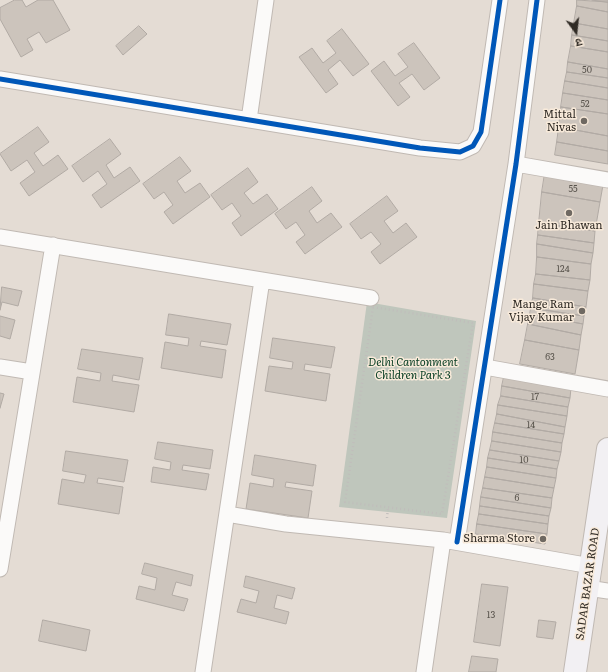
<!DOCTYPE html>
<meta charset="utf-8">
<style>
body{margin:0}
#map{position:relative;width:608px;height:672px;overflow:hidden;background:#e4dcd4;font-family:Literata,"Noto Sans Devanagari",serif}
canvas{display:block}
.north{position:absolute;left:556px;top:12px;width:40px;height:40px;-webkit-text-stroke:3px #f8eada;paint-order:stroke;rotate:165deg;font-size:11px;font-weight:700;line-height:16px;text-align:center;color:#302b25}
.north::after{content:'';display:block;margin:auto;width:14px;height:18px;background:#302b25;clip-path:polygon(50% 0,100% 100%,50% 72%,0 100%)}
</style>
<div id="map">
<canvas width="608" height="672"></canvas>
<div class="north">उ</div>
</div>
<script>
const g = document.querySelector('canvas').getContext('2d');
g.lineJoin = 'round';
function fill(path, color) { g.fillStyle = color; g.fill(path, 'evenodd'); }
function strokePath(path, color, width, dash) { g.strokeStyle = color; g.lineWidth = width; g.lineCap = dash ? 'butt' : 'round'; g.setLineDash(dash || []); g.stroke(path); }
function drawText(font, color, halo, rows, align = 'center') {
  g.font = font + ' Literata,serif'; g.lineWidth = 3; g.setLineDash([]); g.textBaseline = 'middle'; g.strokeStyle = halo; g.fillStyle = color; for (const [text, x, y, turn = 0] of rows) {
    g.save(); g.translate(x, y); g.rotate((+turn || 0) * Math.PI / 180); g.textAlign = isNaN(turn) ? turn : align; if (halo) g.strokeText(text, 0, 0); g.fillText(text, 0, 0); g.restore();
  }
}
fill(new Path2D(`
 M367,302L476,321L447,518L339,507Z`), '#bfc6bc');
const building = new Path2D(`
 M15,0H22L26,7L38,0H53L70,30L46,43L39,32L27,39L33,50L21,57L0,19V8Z
 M577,0L608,2V12L577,6Z
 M592,0H608V2Z
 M577,6L608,12V29L574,23Z
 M574,23L608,29V41L572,35Z
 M139,26L147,34L123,55L116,46Z
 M342,29L369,64L353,76L340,60L328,70L338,84L326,93L299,57L312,48L323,63L336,53L327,41Z
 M572,35L608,41V52L571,46Z
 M414,43L440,78L424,90L412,74L399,83L410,97L398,106L371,71L384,61L395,76L408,67L398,54Z
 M571,46L608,52V69L568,62Z
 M568,62L608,69V78L567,72Z
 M567,72L608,78V88L565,81Z
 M565,81L608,88V100L563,93Z
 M563,93L608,100V114L561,107Z
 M561,107L608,114V136L559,127Z
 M38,127L49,142L34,153L43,166L58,155L68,169L29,196L20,183L35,172L27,160L11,171L0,154Z
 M559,127L608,136V151L557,142Z
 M110,139L121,154L106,165L114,178L130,167L140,181L101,208L92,195L107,184L98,171L83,182L72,166Z
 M557,142L608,151V164L555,155Z
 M180,157L191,171L177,181L185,193L200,183L210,197L173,224L164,212L173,205L164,192L154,199L143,184Z
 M248,168L258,182L244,193L253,204L267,194L278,209L241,236L232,223L241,216L232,203L222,210L211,195Z
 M545,173L603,185L600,202L542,192Z
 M312,187L322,201L309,211L317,223L331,213L342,227L305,254L296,242L305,235L296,222L286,229L275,214Z
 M542,192L600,202L595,231L539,223Z
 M387,196L398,211L384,221L393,233L406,223L417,237L380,264L371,252L381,244L371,232L361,239L350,224Z
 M539,223L595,231L594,243L538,235Z
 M538,235L594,243L593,253L537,244Z
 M537,244L593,253L591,264L537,257Z
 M537,257L591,264L590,280L536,274Z
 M536,274L590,280L588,291L534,284Z
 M534,284L588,291L586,307L533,298Z
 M2,287L22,291L18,306L2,302L0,310Z
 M533,298L586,307L584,316L531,308Z
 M531,308L584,316L583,324L530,314Z
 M169,314L231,324L227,345L201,341L200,346L226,350L222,378L161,368L165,342L188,346L189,338L166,335Z
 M530,314L583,324L581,335L528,324Z
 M0,316L15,320L10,339L0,336Z
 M528,324L581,335L579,350L525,340Z
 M273,338L335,347L331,368L305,364L304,370L330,374L326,401L265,391L269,366L292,369L293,362L270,358Z
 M525,340L579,350L575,374L520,364Z
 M82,349L143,358L139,380L113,375L112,381L139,385L134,412L73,402L77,377L100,381L101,373L78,369Z
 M504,377L571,388L570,398L502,386Z
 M502,386L570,398L568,407L501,396Z
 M0,393L4,394L0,408Z
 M501,396L568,407L567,416L498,405Z
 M498,405L567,416L565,427L497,414Z
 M497,414L565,427L564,434L495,423Z
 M495,423L564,434L562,443L493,432Z
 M493,432L562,443L561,452L492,441Z
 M492,441L561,452L559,461L490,450Z
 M158,442L213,450L210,469L183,465L182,470L209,474L206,490L151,482L153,467L170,470L171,462L155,459Z
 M490,450L559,461L557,469L488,458Z
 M66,451L128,460L124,482L98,478L97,483L123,487L119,514L58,504L62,479L84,483L86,475L63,471Z
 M255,455L316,465L313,486L286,482L285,487L312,491L308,518L246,509L250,483L273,487L274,479L252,475Z
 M488,458L557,469L556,478L487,467Z
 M487,467L556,478L554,488L485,477Z
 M485,477L554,488L552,498L483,488Z
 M483,488L552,498L551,508L481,497Z
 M481,497L551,508L549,516L480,506Z
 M480,506L549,516L548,524L479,514Z
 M479,514L548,524L547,534L477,524Z
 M477,524L547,534L545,544L476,534Z
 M145,563L193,575L191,586L176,582L172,595L188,599L184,611L136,599L139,586L155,590L157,578L142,574Z
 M246,576L295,588L292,599L277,595L274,608L289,612L286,624L237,612L241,599L256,603L259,591L244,587Z
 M482,584L508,587L500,646L474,642Z
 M43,620L90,630L86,651L39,641Z
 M539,620L556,622L553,639L537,637Z
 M472,656L498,659L496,672H469Z`);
fill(building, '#ccc4bc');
strokePath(building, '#b1aaa4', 1);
const street = new Path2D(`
 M0,79L420,148L460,152L473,146L481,132L500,0
 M249,120L266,0
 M516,164L608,180
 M0,237L371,298
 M0,367L32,372
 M485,367L608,389
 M227,514L286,524L443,540L591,566
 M457,542L516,164L537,0
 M0,569L53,245
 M588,588L608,591
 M203,672L262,280
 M424,672L443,540`);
const secondary = new Path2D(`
 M575,672L608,449`);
strokePath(street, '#c0b9b3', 17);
strokePath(secondary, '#c0b9b3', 24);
strokePath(new Path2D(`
 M373,307L473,323L442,514L345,502Z
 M387,518L388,508`), '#c0bdbb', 2.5, [1, 3]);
strokePath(street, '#fbfaf9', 15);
strokePath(secondary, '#f2f0f3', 22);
strokePath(new Path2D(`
 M0,79L420,148L460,152L473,146L481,132L500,0
 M457,542L516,164L537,0`), '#0057b8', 5);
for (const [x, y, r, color] of [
 [584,121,4,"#6f6962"],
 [569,213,4,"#6f6962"],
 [582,311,4,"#6f6962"],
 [543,539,4,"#6f6962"]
]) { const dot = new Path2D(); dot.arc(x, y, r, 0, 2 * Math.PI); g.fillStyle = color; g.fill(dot); strokePath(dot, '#f8eada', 1.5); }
drawText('9px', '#58534c', null, [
 ["50",587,70],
 ["52",585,104],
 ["55",573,189],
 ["124",563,269],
 ["63",550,357],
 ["17",535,397],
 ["14",531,425],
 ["10",524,460],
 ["6",517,498],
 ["13",491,615]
]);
drawText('11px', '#302b25', '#f8eada', [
 ["Mittal",576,115],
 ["Nivas",576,128],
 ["Jain Bhawan",569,226,"center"],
 ["Mange Ram",574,305],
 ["Vijay Kumar",574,318],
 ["Sharma Store",535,539]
], 'right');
drawText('italic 11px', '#0b4026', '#f8eada', [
 ["Delhi Cantonment",413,363],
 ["Children Park 3",413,376]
]);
drawText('11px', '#302b25', '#f8eada', [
 ["SADAR BAZAR ROAD",588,584,-82]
]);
</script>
